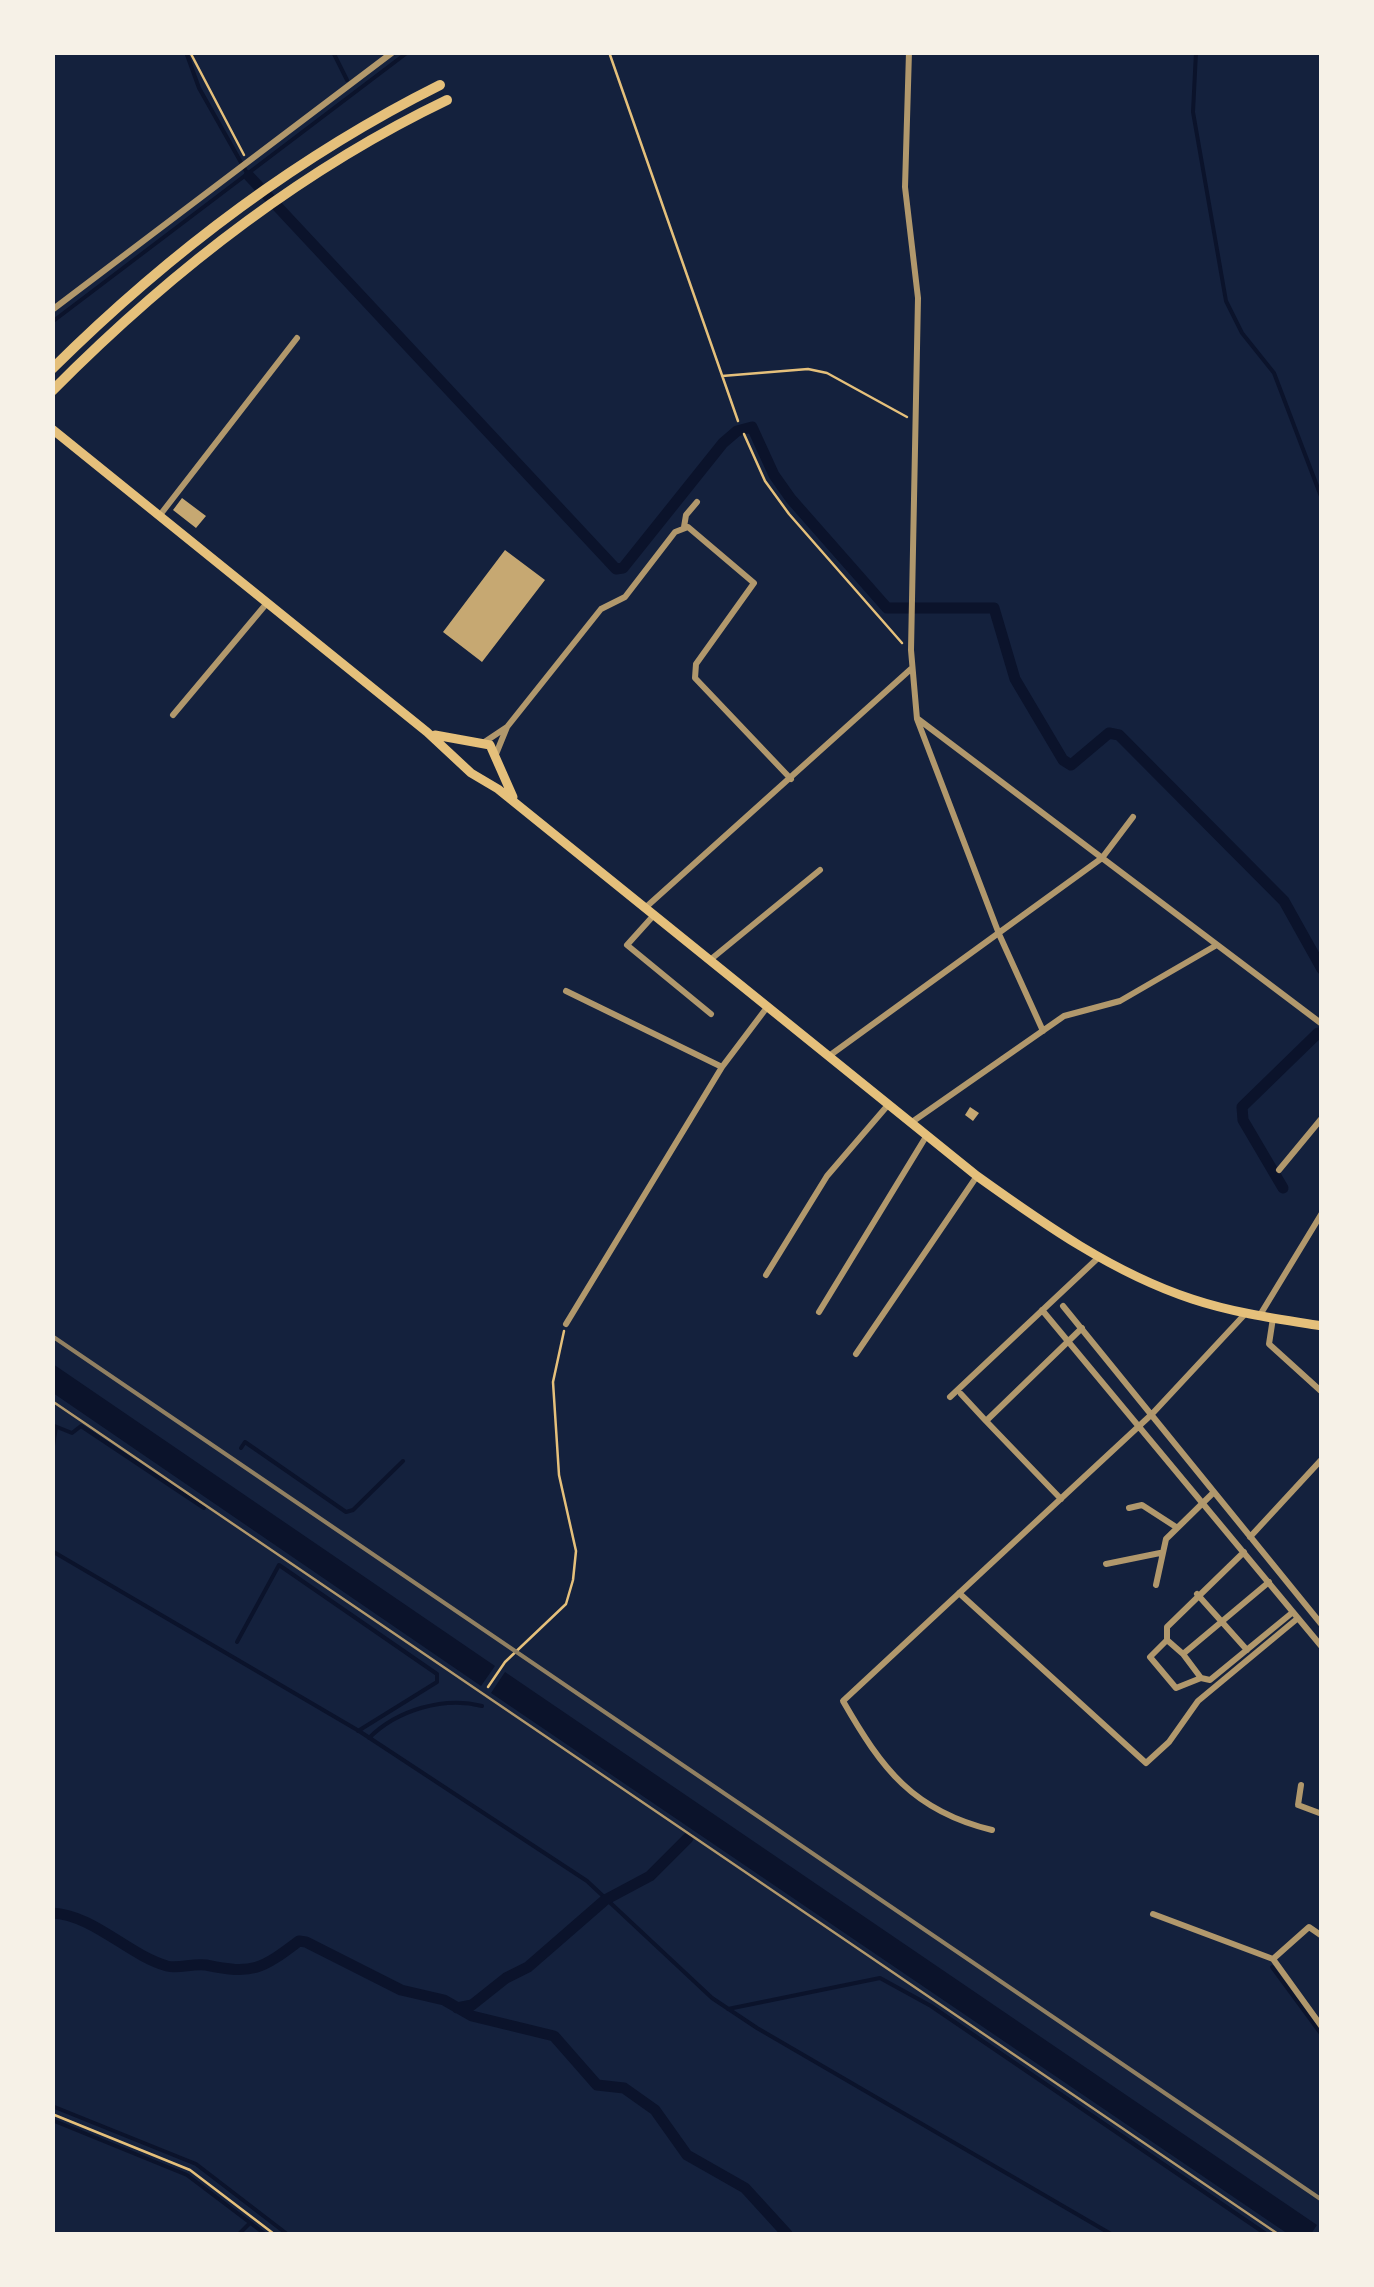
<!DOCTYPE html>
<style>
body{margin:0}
#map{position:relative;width:1374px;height:2287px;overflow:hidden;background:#14213d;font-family:Helvetica,sans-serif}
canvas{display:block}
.frame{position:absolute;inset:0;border:55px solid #f6f1e7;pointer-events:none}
</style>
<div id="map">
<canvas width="1374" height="2287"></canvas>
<div class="frame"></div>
</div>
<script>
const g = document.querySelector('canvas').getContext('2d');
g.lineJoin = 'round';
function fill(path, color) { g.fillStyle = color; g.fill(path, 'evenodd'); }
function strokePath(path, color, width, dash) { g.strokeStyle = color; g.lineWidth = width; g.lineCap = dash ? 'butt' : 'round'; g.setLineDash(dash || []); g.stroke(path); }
fill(new Path2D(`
 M53,1364L495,1666L481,1686L53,1393Z
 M505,1672L1317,2225L1311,2234H1288L491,1693Z`), '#0b132b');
strokePath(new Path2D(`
 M186,52L199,88L247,173
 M333,52L347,80
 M1196,52L1193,112L1226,301L1242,333L1274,373L1322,499
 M52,322L408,52
 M52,1425L72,1433L81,1426L204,1508
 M241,1448L245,1442L346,1512L353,1510L403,1461
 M52,1452L56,1427
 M52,1551L359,1731L587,1881L712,1998L757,2028L1111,2234
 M237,1642L279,1565L437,1674V1682L358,1731
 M369,1738C397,1710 444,1696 482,1706
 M1272,1967L1322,2035
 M728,2009L880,1978L931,2006L1266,2234
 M52,2106L196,2164L287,2234
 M52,2120L187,2175L265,2234
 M239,2234L250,2223`), '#0b132b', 4);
strokePath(new Path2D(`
 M249,176L616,569L623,568L723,443L737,431L752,427L774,475L791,499L887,608H994L1015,679L1063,760L1071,765L1109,733L1119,735L1284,901L1322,969
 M1283,1188L1243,1120L1242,1107L1318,1033
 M52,1913C94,1915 128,1955 167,1966C179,1969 193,1963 206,1965C253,1975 262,1969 299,1941L306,1942L401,1990L444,2000L472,2016L554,2036L597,2085L624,2088L655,2110L687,2155L745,2188L787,2234
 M457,2008L472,2005L506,1978L528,1967L605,1900L650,1876L688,1838`), '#0b132b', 11);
fill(new Path2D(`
 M182,498L206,516L196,528L173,510Z
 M505,550L545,580L482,662L443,632Z
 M970,1107L979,1113L973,1121L965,1115Z`), '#c6a872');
strokePath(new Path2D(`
 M190,52L244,155
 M609,52L738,421
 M722,376L808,369L827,373L907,417
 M744,434L765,481L789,514L902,643
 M488,1687L505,1662L566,1604L573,1580L576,1551L559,1475L553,1382L564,1331
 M52,2114L190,2170L274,2234
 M1319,2234L1322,2230`), '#e5c07b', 2.5);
strokePath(new Path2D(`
 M52,1401L1278,2234`), '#b1986c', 2.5);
strokePath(new Path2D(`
 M909,52L905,187L918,298L911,650L917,719L999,934L1043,1031
 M52,310L393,52
 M160,515L297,338
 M684,527L686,515L697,502
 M173,715L267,603
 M918,719L1322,1024
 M507,727L601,609L625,597L675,532L688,527L754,583L696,664L695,678L791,779
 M483,743L507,727L496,754
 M645,908L912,668
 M654,915L627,945L711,1014
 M710,960L820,870
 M566,991L722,1067
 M829,1056L1102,858L1133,817
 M912,1122L1064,1016L1120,1001L1215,946
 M1279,1170L1322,1118
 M766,1275L827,1176L888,1105
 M1063,1306L1322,1625
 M1042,1310L1322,1647
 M819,1312L927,1135
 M1260,1315L1322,1213
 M1273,1318L1269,1344L1322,1392
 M566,1324L722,1067L768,1006
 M856,1354L977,1176
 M961,1394L986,1421
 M950,1397L1099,1257
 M1061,1499L986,1421L1082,1328
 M1129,1508L1142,1505L1176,1527
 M1250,1537L1322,1459
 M1106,1564L1160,1553
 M1156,1585L1166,1539L1213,1493
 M959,1593L1146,1763L1169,1742L1198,1701L1298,1618
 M1197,1594L1247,1650
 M1167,1640V1627L1244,1552
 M1183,1654L1167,1640L1150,1657L1176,1688L1201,1678L1183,1654L1269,1582
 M1201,1678L1210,1680L1293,1612
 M1301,1785L1298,1805L1322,1814
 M992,1830C913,1811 882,1769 843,1701L1152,1414L1246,1313
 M1153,1914L1273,1959
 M1322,1936L1309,1927L1273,1959L1322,2027`), '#b1986c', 6);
strokePath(new Path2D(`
 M52,429L427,732L471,773L498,789L977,1176C1044,1224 1113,1273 1192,1299C1234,1313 1278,1319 1322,1326
 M435,735L490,745L513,797`), '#e5c07b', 9);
strokePath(new Path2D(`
 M52,369C166,256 296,157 440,85
 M52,391C167,275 299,171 447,100`), '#e5c07b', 10);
strokePath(new Path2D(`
 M52,1336L1322,2200`), '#918062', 4);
</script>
